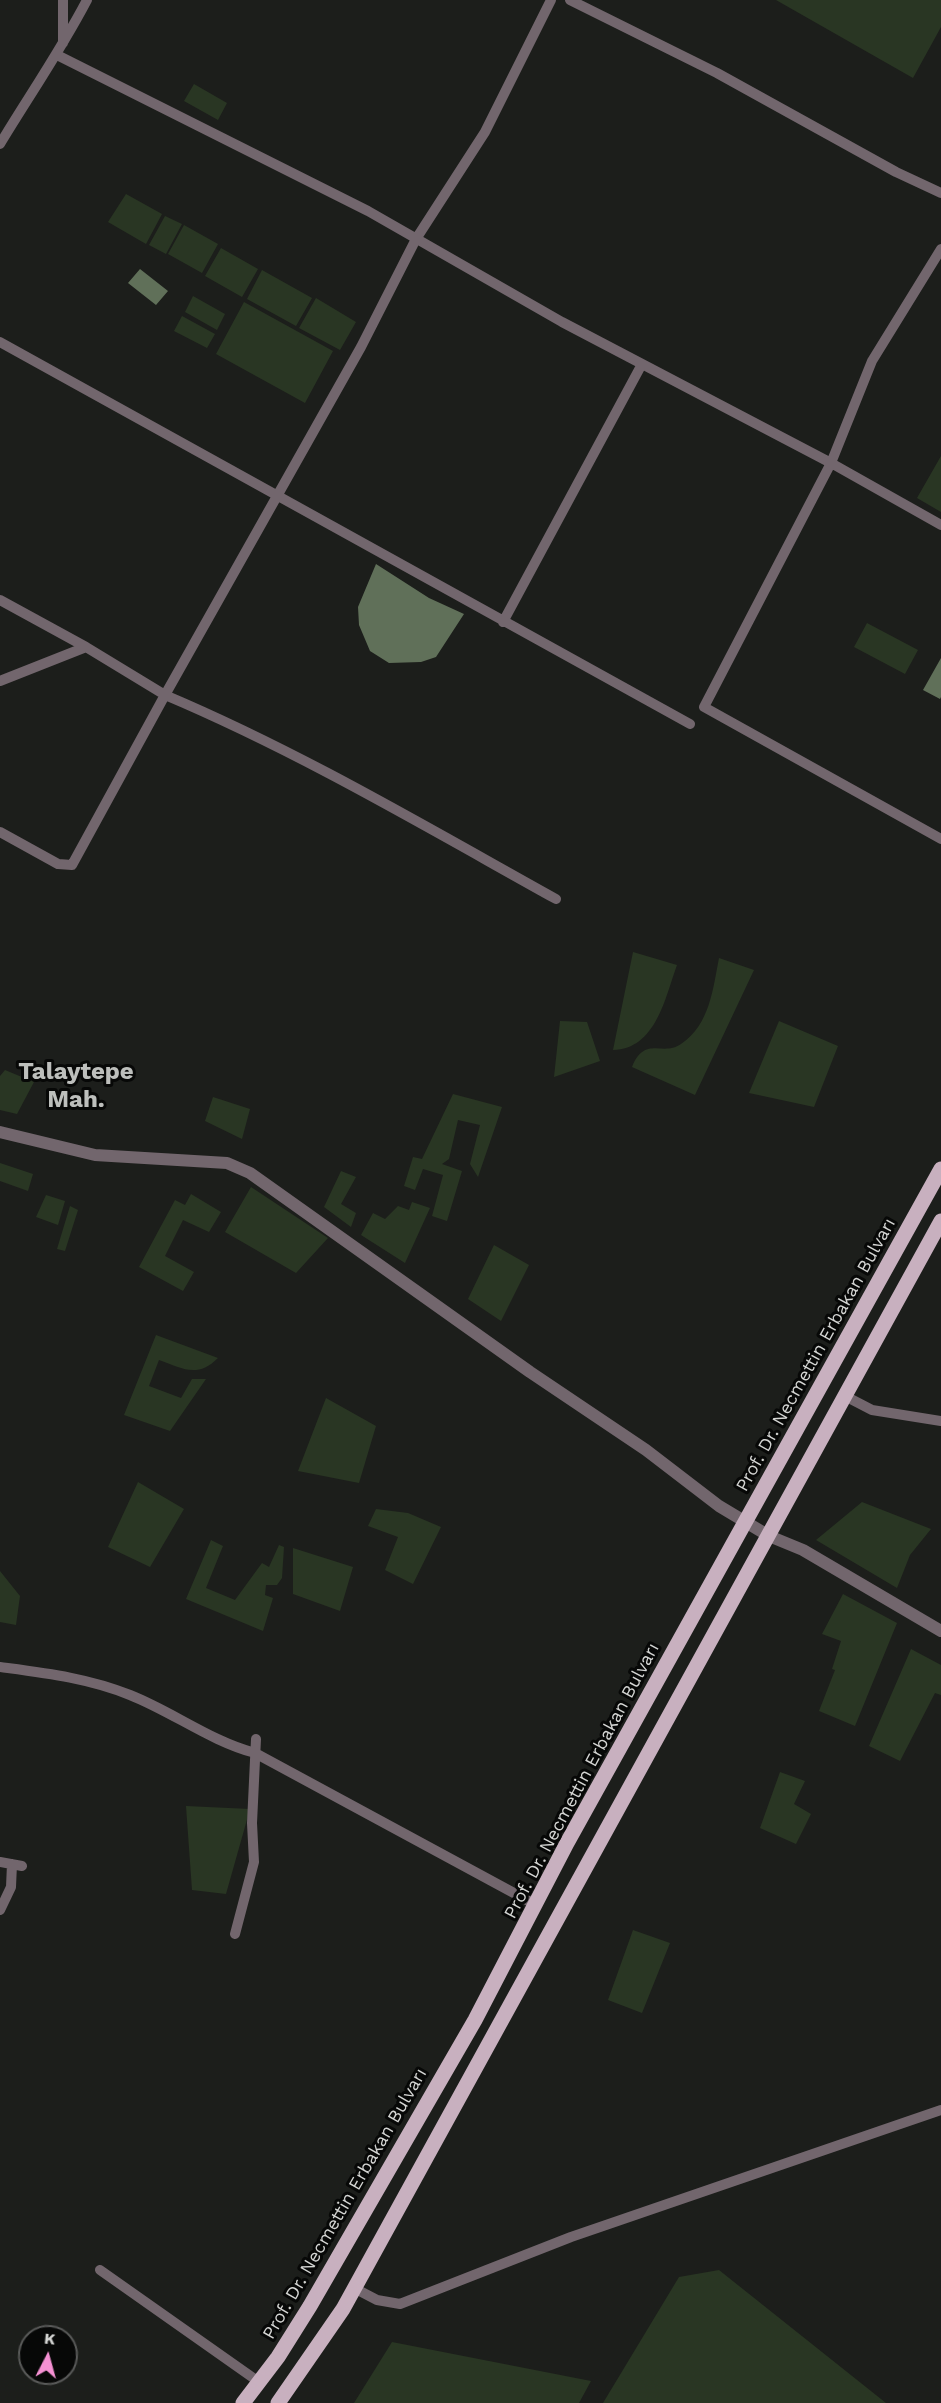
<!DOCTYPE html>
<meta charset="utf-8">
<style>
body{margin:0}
#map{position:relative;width:941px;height:2403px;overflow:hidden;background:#1c1e1b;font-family:"Work Sans",sans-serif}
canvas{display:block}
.north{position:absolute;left:18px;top:2325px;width:60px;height:60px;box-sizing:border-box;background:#070807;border:2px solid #595a59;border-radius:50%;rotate:6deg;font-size:16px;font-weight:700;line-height:24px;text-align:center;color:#d4d5d3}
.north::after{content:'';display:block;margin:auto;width:21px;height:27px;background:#f591d3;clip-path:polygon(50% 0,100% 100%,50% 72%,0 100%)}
</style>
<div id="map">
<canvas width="941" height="2403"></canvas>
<div class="north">K</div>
</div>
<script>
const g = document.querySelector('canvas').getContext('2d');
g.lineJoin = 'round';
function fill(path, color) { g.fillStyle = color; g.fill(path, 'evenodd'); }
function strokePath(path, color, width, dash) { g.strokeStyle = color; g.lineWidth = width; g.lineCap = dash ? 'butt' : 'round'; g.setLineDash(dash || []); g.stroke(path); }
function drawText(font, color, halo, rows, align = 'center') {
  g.font = font + ' "Work Sans",sans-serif'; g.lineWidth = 6; g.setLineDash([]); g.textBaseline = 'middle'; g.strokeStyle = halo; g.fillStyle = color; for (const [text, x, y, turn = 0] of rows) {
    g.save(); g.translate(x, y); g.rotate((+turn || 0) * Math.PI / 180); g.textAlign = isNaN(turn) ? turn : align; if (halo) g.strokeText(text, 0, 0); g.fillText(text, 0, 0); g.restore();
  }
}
fill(new Path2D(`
 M776,0H941V27L913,78Z
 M194,84L227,103L218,120L184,101Z
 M126,194L162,214L146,244L108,222Z
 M165,216L182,224L166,254L149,245Z
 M184,225L218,244L202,273L168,254Z
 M221,248L258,269L242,297L205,276Z
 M262,270L312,298L296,326L247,299Z
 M193,296L225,314L217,330L185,312Z
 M316,298L356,322L340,350L299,328Z
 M244,302L333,351L305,403L216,354Z
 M182,316L215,334L207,348L174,331Z
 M941,456V512L917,498Z
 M867,623L918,650L905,674L854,647Z
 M633,952L677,965C665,998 656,1049 613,1050Z
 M719,958L754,970L695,1095L632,1067C645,1035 663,1057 681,1044C710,1025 713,988 719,958Z
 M560,1021L587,1022L600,1061L554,1077Z
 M779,1021L838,1046L814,1107L749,1093Z
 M5,1070L34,1082L17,1114L0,1110V1076Z
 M453,1094L502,1107L478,1177L470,1164L480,1125L458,1120L449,1159L442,1164L462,1171L447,1221L432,1216L443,1175L423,1169L415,1190L404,1186L413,1157L422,1159Z
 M213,1097L250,1109L242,1139L205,1121Z
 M0,1163L33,1174L28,1191L0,1181Z
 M341,1171L356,1177L341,1204L356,1213L351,1227L324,1207Z
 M251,1187L328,1238L296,1273L225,1232Z
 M191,1194L221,1212L209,1232L183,1220L165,1256L194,1272L183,1291L139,1267L175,1200L185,1205Z
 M46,1195L65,1201L58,1225L36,1217Z
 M412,1202L430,1208L405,1263L361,1235L373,1213L385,1219L398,1206L409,1210Z
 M70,1206L78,1210L65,1251L57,1249Z
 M494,1245L529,1265L501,1321L468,1299Z
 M156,1335L218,1358C197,1379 182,1368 159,1360L149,1386L181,1398L192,1379H206L170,1431L124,1415Z
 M326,1398L376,1426L359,1483L298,1471Z
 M138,1482L184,1509L150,1567L108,1547Z
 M862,1502L931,1529L910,1555L897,1588L816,1540Z
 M376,1509L408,1513L441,1527L413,1584L385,1570L398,1537L368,1526Z
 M211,1540L223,1546L206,1588L235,1600L262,1563L269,1567L279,1545L284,1547L282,1578L277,1585H266L265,1595L273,1598L263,1631L186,1599Z
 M293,1548L353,1567L340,1611L293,1594Z
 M0,1571L20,1596L16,1625L0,1622Z
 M843,1594L897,1623L855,1726L819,1711L835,1670L832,1669L841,1641L822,1634Z
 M911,1649L941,1665V1695L935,1693L900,1761L869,1746Z
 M780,1772L805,1781L794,1804L811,1814L796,1844L760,1828Z
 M186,1806L250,1809L226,1894L192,1890Z
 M633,1930L670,1943L642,2013L608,2000Z
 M719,2270L886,2403H603L679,2277Z
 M392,2342L591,2381L579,2403H354Z`), '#293623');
fill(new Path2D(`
 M140,269L168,291L156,305L128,283Z
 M376,564L429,598L464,614L436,657L421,662L389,663L370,651L359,625L358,607Z
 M941,658V697L940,699L923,690Z`), '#607059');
strokePath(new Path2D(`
 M551,0L485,132L416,239L361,347L165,695C300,752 428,828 556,899
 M570,0L717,73L896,172L941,193
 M63,43V0
 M57,55L368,211L562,322L831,463L941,525
 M0,144C29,96 61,50 87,0
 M941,249L872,361L831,463L704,707L941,839
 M0,342L690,724
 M0,600L86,647L165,695L72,865L58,864L0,832
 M503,622L642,364
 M0,681L86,647
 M845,1396L872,1410L941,1421
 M0,1667C45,1673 88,1678 130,1695C173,1712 210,1741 255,1753L536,1905
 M0,1862L22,1866
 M0,1910L11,1887L12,1864
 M235,1934L254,1862L252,1823L256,1739
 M100,2270L259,2382
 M354,2288L377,2300L400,2304L571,2237L941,2110`), '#72666d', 10);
strokePath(new Path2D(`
 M0,1132L95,1155L227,1163L250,1173L530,1372L646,1450L719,1506L769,1536L803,1550L941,1631`), '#72666d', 12);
strokePath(new Path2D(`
 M243,2403L278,2357L310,2306L475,2020L567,1843L941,1169
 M278,2403L343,2309L941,1221`), '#c8b0bf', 15);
drawText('18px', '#d4d5d3', '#070807', [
 ["Prof. Dr. Necmettin Erbakan Bulvarı",816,1355,-61],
 ["Prof. Dr. Necmettin Erbakan Bulvarı",582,1781,-62],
 ["Prof. Dr. Necmettin Erbakan Bulvarı",345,2204,-60]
]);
drawText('bold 24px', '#bdbfbc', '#070807', [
 ["Talaytepe",76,1072],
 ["Mah.",76,1100]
]);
</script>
